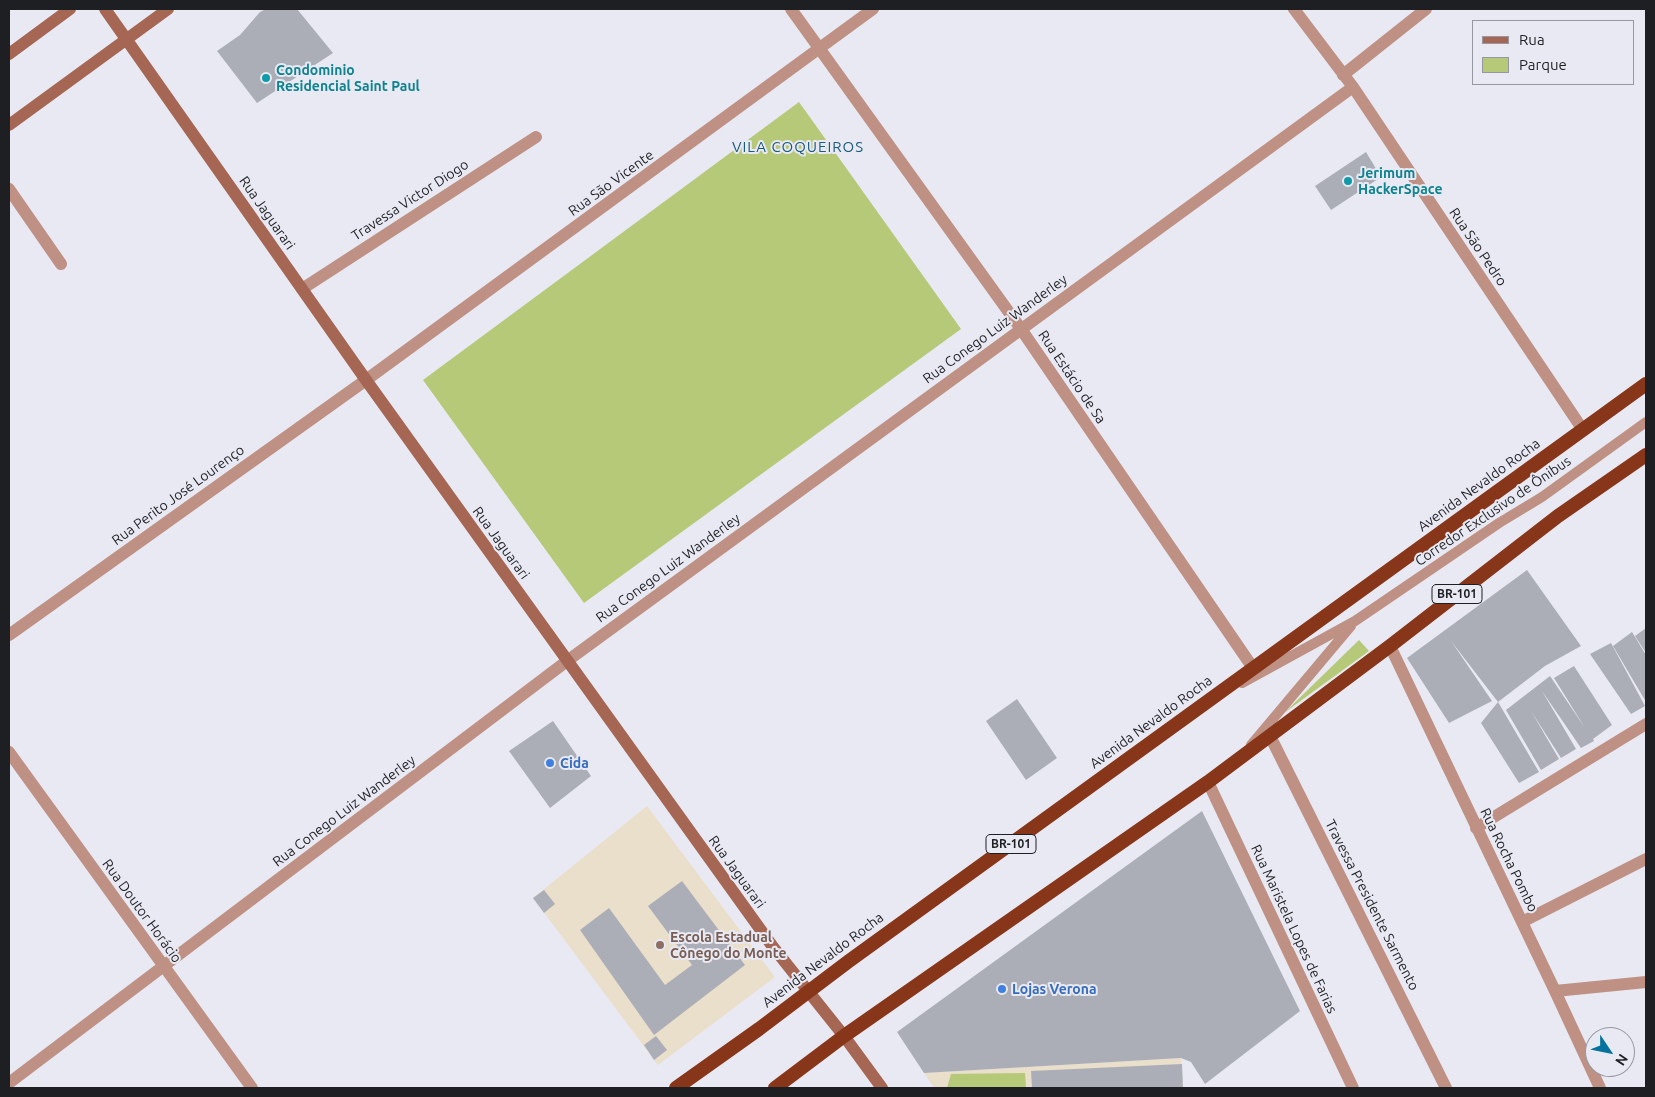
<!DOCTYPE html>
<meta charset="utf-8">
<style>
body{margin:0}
#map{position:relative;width:1655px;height:1097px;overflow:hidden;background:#e8e9f3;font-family:Ubuntu,sans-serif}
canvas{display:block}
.frame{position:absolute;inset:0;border:10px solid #1e1f22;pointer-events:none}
.legend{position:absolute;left:1472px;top:20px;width:162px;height:65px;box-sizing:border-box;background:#e8e9f3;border:1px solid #97989f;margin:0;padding:6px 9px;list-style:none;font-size:15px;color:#1e1f22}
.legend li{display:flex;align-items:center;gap:10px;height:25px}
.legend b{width:25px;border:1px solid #97989f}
.north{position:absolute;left:1585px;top:1027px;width:50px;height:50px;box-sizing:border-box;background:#e8e9f3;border:1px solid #97989f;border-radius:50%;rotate:124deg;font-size:14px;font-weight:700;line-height:20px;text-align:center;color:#1e1f22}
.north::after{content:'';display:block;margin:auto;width:18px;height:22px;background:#05739e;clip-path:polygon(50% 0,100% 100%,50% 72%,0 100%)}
</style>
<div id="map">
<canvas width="1655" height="1097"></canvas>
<div class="frame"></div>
<ul class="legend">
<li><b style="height:6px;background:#a56653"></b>Rua</li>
<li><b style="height:14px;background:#b6c978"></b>Parque</li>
</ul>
<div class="north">N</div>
</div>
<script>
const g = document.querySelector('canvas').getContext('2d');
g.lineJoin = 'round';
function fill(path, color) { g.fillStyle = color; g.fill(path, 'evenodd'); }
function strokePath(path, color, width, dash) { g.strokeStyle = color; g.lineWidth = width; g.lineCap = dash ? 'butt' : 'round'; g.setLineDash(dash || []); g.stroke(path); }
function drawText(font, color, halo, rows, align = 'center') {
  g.font = font + ' Ubuntu,sans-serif'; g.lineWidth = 4; g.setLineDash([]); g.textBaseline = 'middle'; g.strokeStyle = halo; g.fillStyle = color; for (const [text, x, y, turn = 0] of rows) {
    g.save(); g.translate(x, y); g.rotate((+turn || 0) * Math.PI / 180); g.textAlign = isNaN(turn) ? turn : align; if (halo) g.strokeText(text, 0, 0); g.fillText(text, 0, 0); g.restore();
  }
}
fill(new Path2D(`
 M647,806L775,977L658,1065L533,898Z
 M1181,1058L1183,1088H934L924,1073Z`), '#e9dfca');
fill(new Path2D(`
 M799,102L961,329L584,603L423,380Z
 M1359,640L1369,651L1284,713Z
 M1025,1073L1026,1088H947L951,1074Z`), '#b6c978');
fill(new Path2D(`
 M266,9H297L333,53L257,103L217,51L240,35L260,12Z
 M1366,152L1381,177L1331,210L1315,186Z
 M1527,570L1581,646L1545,666L1498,702L1539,772L1519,783L1481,723L1498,702L1451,641L1492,701L1449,723L1407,658Z
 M1646,628V653L1635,636Z
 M1632,632L1646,655V702L1613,646Z
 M1611,643L1645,706L1631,714L1590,654Z
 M1574,666L1612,725L1593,739L1594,741L1581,748L1542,691L1576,749L1561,758L1531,711L1559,759L1541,770L1506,710L1550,676L1585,728L1554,678Z
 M1017,699L1057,758L1026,780L986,721Z
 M553,721L591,776L550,808L509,751Z
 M1202,811L1300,1011L1205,1084L1191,1062L1181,1058L924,1073L897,1032Z
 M682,881L745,965L654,1035L580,930L609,908L665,985L692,965L648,906Z
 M544,890L555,904L544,913L533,898Z
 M656,1036L667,1050L654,1060L644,1045Z
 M1182,1064L1183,1088H1032L1031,1071Z`), '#acaeb7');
strokePath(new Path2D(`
 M1242,683L1355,621L1499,523L1542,497L1646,422
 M1251,745L1351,626`), '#be9184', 10);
strokePath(new Path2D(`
 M791,9L1021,329L1253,668
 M1294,9L1353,87L1583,430
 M1343,75L1426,9
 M9,189L61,264
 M302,289L536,137
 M9,635L366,380L873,9
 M1390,646L1555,991L1600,1088
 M1270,736L1446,1088
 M9,752L252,1088
 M1208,782L1353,1088
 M1476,828L1646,724
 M1522,922L1646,859
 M1555,991L1646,982
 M9,1083L567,661L1353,87`), '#be9184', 12);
strokePath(new Path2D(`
 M105,9L366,380L773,947L844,1036L882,1088
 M9,54L70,9
 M9,125L168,9`), '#a56653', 12);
strokePath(new Path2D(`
 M676,1088L759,1029L849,961L1646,384
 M775,1088L844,1036L1208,782L1390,646L1558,516L1646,455`), '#88361a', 14);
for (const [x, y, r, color] of [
 [266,78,5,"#0f9aa8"],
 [1348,181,5,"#0f9aa8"],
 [550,763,5,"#3f7fe0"],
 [660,945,5,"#8d6e63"],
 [1002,989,5,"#3f7fe0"]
]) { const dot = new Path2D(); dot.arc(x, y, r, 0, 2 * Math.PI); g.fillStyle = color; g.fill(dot); strokePath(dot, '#e8e9f3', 2); }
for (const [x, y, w] of [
 [1457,594,50],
 [1011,844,50]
]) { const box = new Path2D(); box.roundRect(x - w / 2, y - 9.5, w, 19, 4); g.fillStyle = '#e8e9f3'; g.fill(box); strokePath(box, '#1e1f22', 1); }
drawText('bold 12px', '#1e1f22', null, [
 ["BR-101",1457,594],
 ["BR-101",1011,844]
]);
drawText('bold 14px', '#0d838f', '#e8e9f3', [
 ["Condominio",276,70],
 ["Residencial Saint Paul",276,86],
 ["Jerimum",1358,173],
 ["HackerSpace",1358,189]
], 'left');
drawText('14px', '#1e1f22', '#e8e9f3', [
 ["Rua São Vicente",611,183,-36],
 ["Travessa Victor Diogo",410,200,-33],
 ["Rua Jaguarari",267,213,55],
 ["Rua São Pedro",1478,247,56],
 ["Rua Conego Luiz Wanderley",995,329,-36],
 ["Rua Estácio de Sa",1072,377,56],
 ["Avenida Nevaldo Rocha",1479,485,-36],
 ["Rua Perito José Lourenço",178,495,-36],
 ["Corredor Exclusivo de Ônibus",1493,511,-34],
 ["Rua Jaguarari",501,543,54],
 ["Rua Conego Luiz Wanderley",668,568,-36],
 ["Avenida Nevaldo Rocha",1151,722,-36],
 ["Rua Conego Luiz Wanderley",344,811,-37],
 ["Rua Rocha Pombo",1509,860,64],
 ["Rua Jaguarari",737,872,54],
 ["Travessa Presidente Sarmento",1372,905,63],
 ["Rua Doutor Horácio",142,911,54],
 ["Rua Maristela Lopes de Farias",1294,929,65],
 ["Avenida Nevaldo Rocha",823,960,-37]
]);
drawText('bold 14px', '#366cbe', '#e8e9f3', [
 ["Cida",560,763],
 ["Lojas Verona",1012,989]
], 'left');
drawText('bold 14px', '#785e54', '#e8e9f3', [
 ["Escola Estadual",670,937],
 ["Cônego do Monte",670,953]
], 'left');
g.letterSpacing = '1px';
drawText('15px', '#1b5b7a', '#e8e9f3', [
 ["VILA COQUEIROS",798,147]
]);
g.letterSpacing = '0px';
</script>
